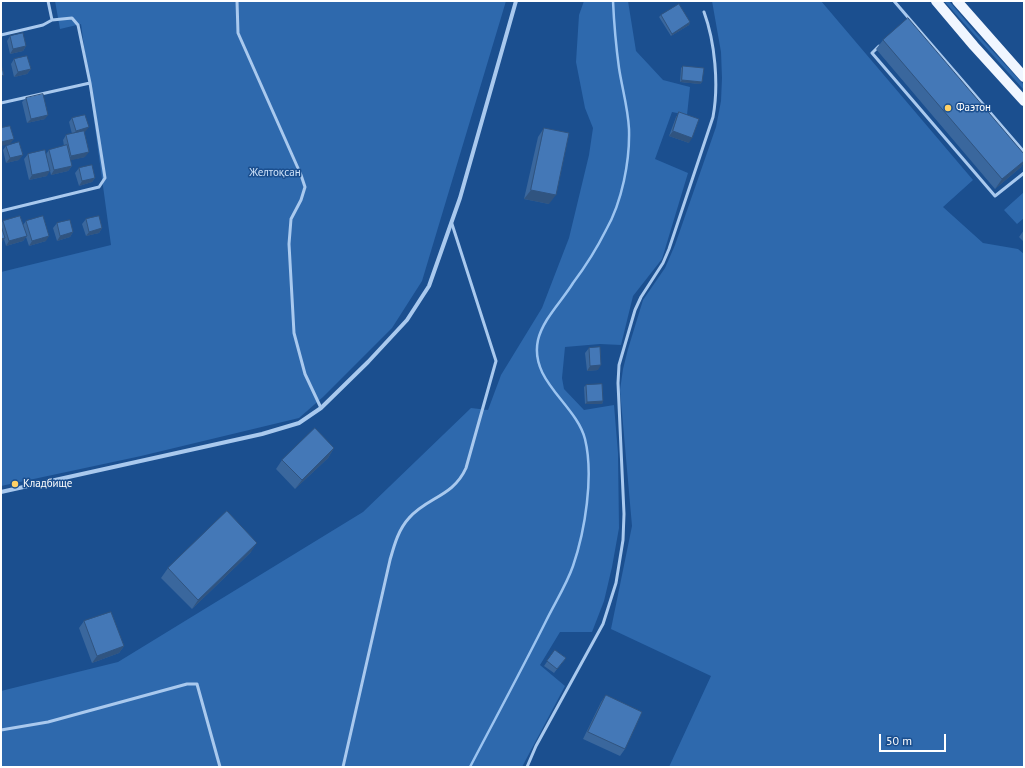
<!DOCTYPE html>
<meta charset="utf-8">
<style>
body{margin:0}
#map{position:relative;width:1025px;height:768px;overflow:hidden;background:#1b4f8f;font-family:"PT Sans",sans-serif}
canvas{display:block}
.frame{position:absolute;inset:0;border:2px solid #fff;pointer-events:none}
.scale{position:absolute;left:879px;top:734px;width:67px;height:18px;box-sizing:border-box;border:2px solid #fff;border-top:0;padding-left:5px;font-size:12px;line-height:14px;white-space:nowrap;color:#fff;-webkit-text-stroke:3px #1b4f8f;paint-order:stroke}
</style>
<div id="map">
<canvas width="1025" height="768"></canvas>
<div class="frame"></div>
<div class="scale">50 m</div>
</div>
<script>
const g = document.querySelector('canvas').getContext('2d');
g.lineJoin = 'round';
function fill(path, color) { g.fillStyle = color; g.fill(path, 'evenodd'); }
function strokePath(path, color, width, dash) { g.strokeStyle = color; g.lineWidth = width; g.lineCap = dash ? 'butt' : 'round'; g.setLineDash(dash || []); g.stroke(path); }
function drawText(font, color, halo, rows, align = 'center') {
  g.font = font + ' "PT Sans",sans-serif'; g.lineWidth = 3; g.setLineDash([]); g.textBaseline = 'middle'; g.strokeStyle = halo; g.fillStyle = color; for (const [text, x, y, turn = 0] of rows) {
    g.save(); g.translate(x, y); g.rotate((+turn || 0) * Math.PI / 180); g.textAlign = isNaN(turn) ? turn : align; if (halo) g.strokeText(text, 0, 0); g.fillText(text, 0, 0); g.restore();
  }
}
fill(new Path2D(`
 M55,1H506L422,281L392,328L323,397L299,418L141,456L1,486V272L111,245L81,24L60,29Z
 M584,1H628L636,51L663,80L690,87L687,115L672,112L655,159L688,173L662,259L633,296L621,345L600,344L565,347L562,378L564,389L584,410L614,405L618,453L619,528L612,567L604,601L592,632H560L540,665L565,686L522,767H1V691L118,662L363,512L471,408L488,410L501,375L542,308L569,238L589,155L593,128L585,108L576,62L579,15Z
 M712,1H821L973,180L943,207L983,243L1018,249L1024,254V767H669L711,676L611,629L632,526L620,390L623,369L628,349L643,300L665,268L675,245L716,127L721,101L722,78L721,52Z
 M944,1H949L977,34L1024,85V90Z
 M1024,192V218L1017,224L1004,210Z`), '#2e69ad');
strokePath(new Path2D(`
 M470,767C495,719 521,671 545,623C554,604 566,586 573,566C585,531 594,476 585,439C576,404 529,381 538,340C543,319 562,301 573,283C585,267 597,248 606,230C622,202 630,161 629,129C628,108 622,88 619,68C616,46 614,23 613,1`), '#9cc4f0', 2.5);
strokePath(new Path2D(`
 M237,1L238,33L301,175L305,187L301,200L291,219L289,244L294,333L305,374L321,408
 M894,1L1024,152
 M52,20L72,18L78,25L90,83
 M1,35L43,25L52,20L48,1
 M879,46L872,53L995,196L1024,173
 M1,103L90,83L105,178L99,187L1,211
 M1,730L48,722L187,684H197L220,767
 M343,767L390,560C394,546 398,530 409,518C427,497 453,497 466,468L496,361L452,224
 M527,767L536,746L603,624L616,583L623,540L624,514L618,383L619,365L635,310L641,297L663,263L669,249L713,117C719,85 715,42 704,12`), '#a9c9ee', 3);
strokePath(new Path2D(`
 M1,492L262,434L299,423L321,408L368,362L407,320L429,286L460,198L516,1`), '#a9c9ee', 4);
strokePath(new Path2D(`
 M936,1L974,46L1024,101
 M957,1L1024,77`), '#f0f6ff', 10);
fill(new Path2D(`
 M661,15L690,22L689,25L671,36L659,17Z
 M10,36L26,46L23,51L10,54L7,41Z
 M883,40L1024,154V162L1021,167L995,189L876,49Z
 M14,59L31,69L27,74L14,77L11,64Z
 M683,66L702,82L700,84L680,82L681,68Z
 M26,98L45,119L27,123L22,102Z
 M679,112L689,143L669,136L676,117Z
 M72,118L85,132H84L85,157L70,160L72,166L68,171L51,175L46,154L49,150L64,146L63,140L66,135L72,134L69,122Z
 M544,128L549,204L524,199L538,137Z
 M6,146L19,160L6,163L3,150Z
 M28,154L47,176L29,180L24,159Z
 M79,168L95,178L92,182L79,186L75,173Z
 M86,219L102,228L99,233L86,236L82,224Z
 M3,221L23,225L26,221L46,241L29,246L26,237L23,241L6,246L4,239L1,243V224Z
 M57,223L73,232L70,237L57,241L53,228Z
 M1024,230V242L1019,237Z
 M589,348L598,370L587,371L585,353Z
 M586,385L603,401L602,404H585L584,387Z
 M334,448L328,458L295,489L276,469L282,460Z
 M251,552L192,609L161,578L168,568Z
 M84,621L124,646L119,653L92,663L79,628Z
 M555,650L566,658L554,673L544,666Z
 M606,695L625,749L620,756L583,739L601,702Z`), '#3a679d');
fill(new Path2D(`
 M690,22L689,25L671,36L672,34Z
 M26,46L23,51L10,54L13,49Z
 M31,69L27,74L14,77L18,72Z
 M682,80L702,82L700,84L680,82Z
 M48,115L45,119L27,123L31,119Z
 M89,127L85,132L72,135L76,131Z
 M673,131L692,138L689,143L669,136Z
 M14,139L10,144L1,146V142Z
 M89,152L85,157L68,161L71,156Z
 M23,155L19,160L6,163L10,158Z
 M1024,161V162L1021,167L995,189L1002,179Z
 M72,166L68,171L51,175L54,170Z
 M50,171L47,176L29,180L32,175Z
 M95,178L92,182L79,186L82,181Z
 M531,190L556,195L549,204L524,199Z
 M102,228L99,233L86,236L89,232Z
 M73,232L70,237L57,241L60,236Z
 M27,236L23,241L6,246L9,241Z
 M49,236L46,241L29,246L32,241Z
 M5,238L1,243V239Z
 M601,365L598,370L587,371L590,366Z
 M603,401L602,404H585L587,402Z
 M334,448L328,458L295,489L302,480Z
 M257,543L251,552L192,609L198,600Z
 M124,646L119,653L92,663L97,656Z`), '#305480');
const building = new Path2D(`
 M679,4L690,22L672,34L661,15Z
 M908,18L1024,154V161L1002,179L883,40Z
 M23,33L26,46L13,49L10,36Z
 M27,56L31,69L18,72L14,59Z
 M1,64L4,75L1,76Z
 M683,66L704,68L702,82L682,80Z
 M43,94L48,115L31,119L26,98Z
 M679,112L699,119L692,138L673,131Z
 M85,115L89,127L76,131L72,118Z
 M10,126L14,139L1,142V128Z
 M544,128L569,133L556,195L531,190Z
 M84,131L89,152L71,156L66,135Z
 M19,142L23,155L10,158L6,146Z
 M67,145L72,166L54,170L49,150Z
 M45,150L50,171L32,175L28,154Z
 M92,165L95,178L82,181L79,168Z
 M20,216L27,236L9,241L3,221Z
 M43,216L49,236L32,241L26,221Z
 M99,216L102,228L89,232L86,219Z
 M70,220L73,232L60,236L57,223Z
 M1,226L5,238L1,239Z
 M600,347L601,365L590,366L589,348Z
 M602,384L603,401L587,402L586,385Z
 M315,428L334,448L302,480L282,460Z
 M227,511L257,543L198,600L168,568Z
 M111,612L124,646L97,656L84,621Z
 M555,650L566,658L557,669L547,661Z
 M606,695L642,712L625,749L588,732Z`);
fill(building, '#4478b7');
strokePath(building, '#305480', 1);
for (const [x, y, r, color] of [
 [948,108,4,"#ffd166"],
 [15,484,4,"#ffd166"]
]) { const dot = new Path2D(); dot.arc(x, y, r, 0, 2 * Math.PI); g.fillStyle = color; g.fill(dot); strokePath(dot, '#1b4f8f', 1.5); }
drawText('11px', '#fff', '#1b4f8f', [
 ["Фаэтон",956,108],
 ["Кладбище",23,484]
], 'left');
drawText('11px', '#cfe3fa', '#1b4f8f', [
 ["Желтоқсан",275,173]
]);
</script>
